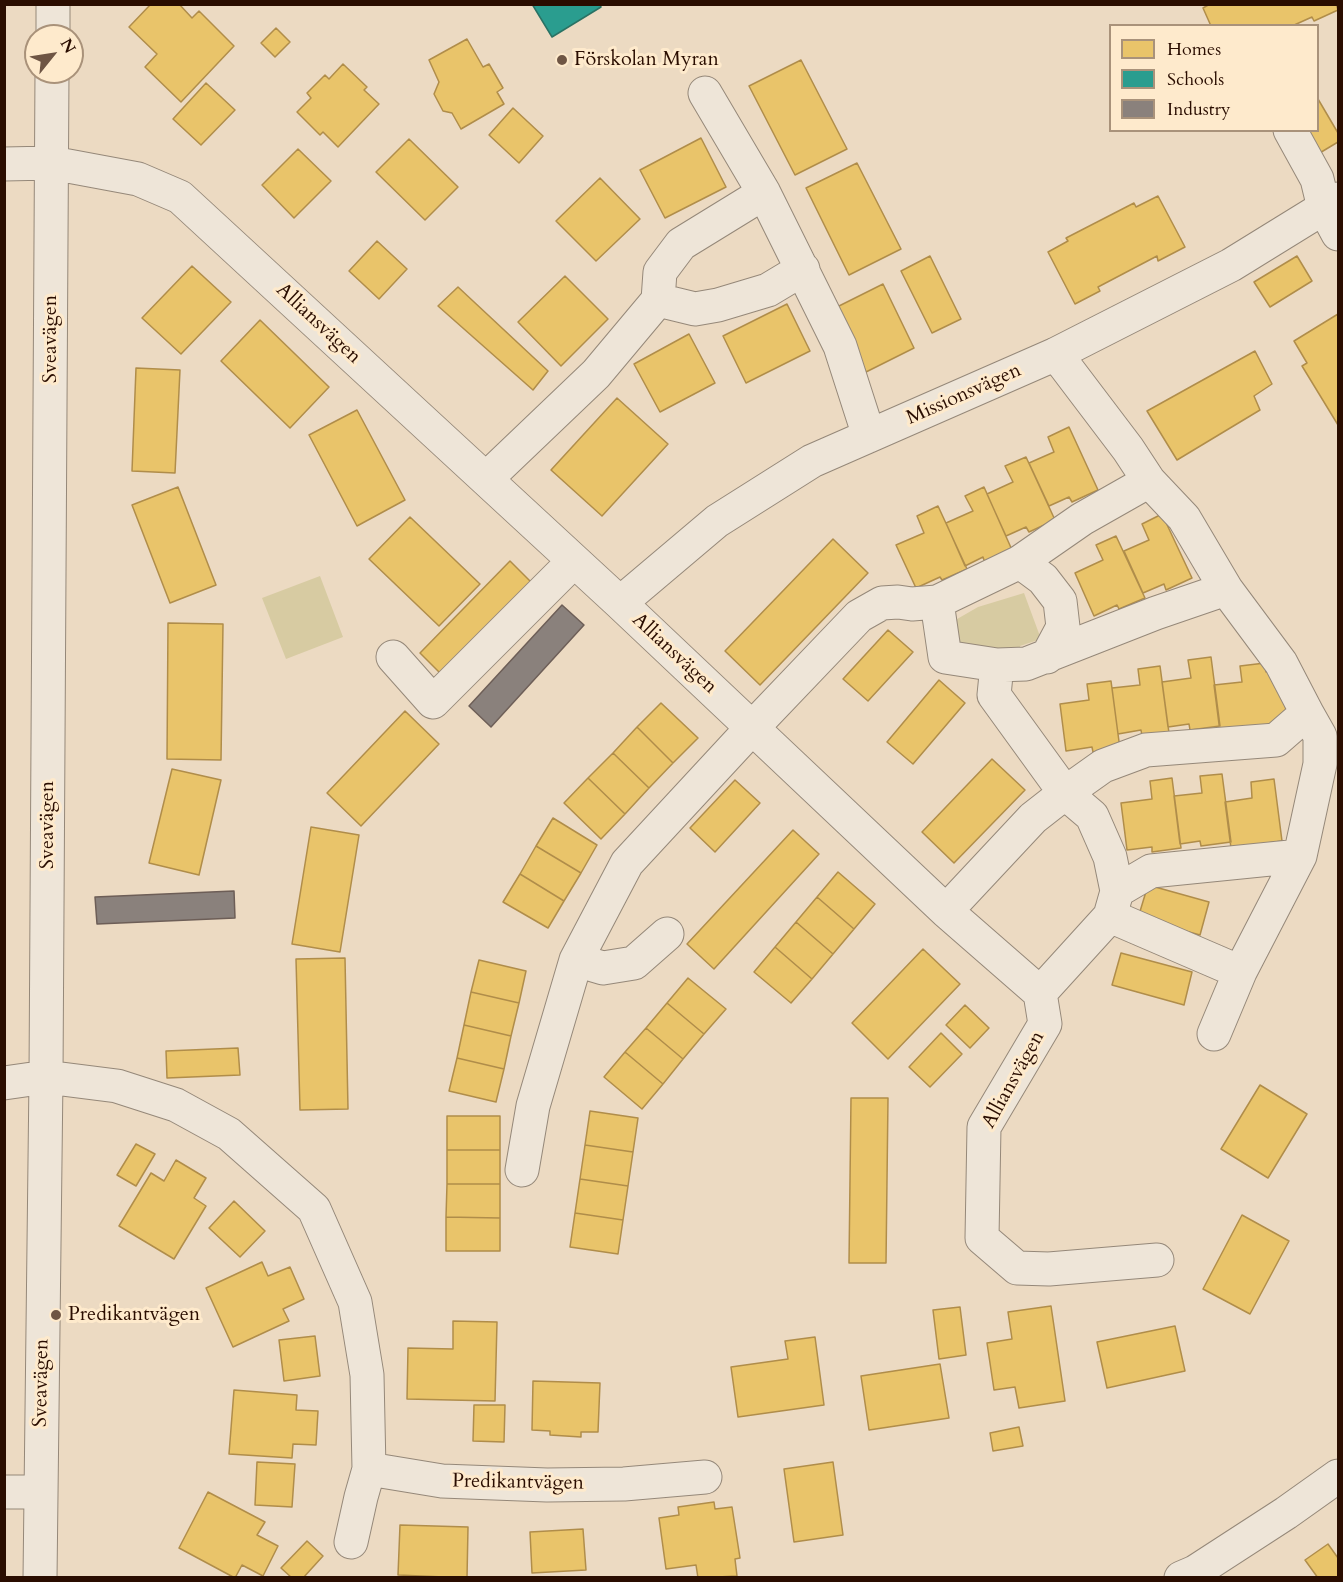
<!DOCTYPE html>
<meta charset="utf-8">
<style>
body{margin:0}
#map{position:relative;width:1343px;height:1582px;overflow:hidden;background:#ecdac2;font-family:Cardo,serif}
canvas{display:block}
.frame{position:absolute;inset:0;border:6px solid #2a0d00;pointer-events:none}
.legend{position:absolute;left:1109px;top:24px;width:210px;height:108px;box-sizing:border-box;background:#feeacc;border:2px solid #a9927a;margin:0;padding:8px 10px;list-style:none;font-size:18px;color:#2a0d00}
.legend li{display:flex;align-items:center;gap:12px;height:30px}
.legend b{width:30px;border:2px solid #a9927a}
.north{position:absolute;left:24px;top:24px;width:60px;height:60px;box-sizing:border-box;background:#feeacc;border:2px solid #a9927a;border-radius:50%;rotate:60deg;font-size:16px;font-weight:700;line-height:24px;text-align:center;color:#2a0d00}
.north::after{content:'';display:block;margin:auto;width:21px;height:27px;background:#6e5544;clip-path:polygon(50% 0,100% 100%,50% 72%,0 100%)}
</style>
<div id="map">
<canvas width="1343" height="1582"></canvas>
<div class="frame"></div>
<ul class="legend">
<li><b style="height:16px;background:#e9c46a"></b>Homes</li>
<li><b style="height:16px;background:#2a9d8f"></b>Schools</li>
<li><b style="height:16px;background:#8a817c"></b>Industry</li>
</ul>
<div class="north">N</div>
</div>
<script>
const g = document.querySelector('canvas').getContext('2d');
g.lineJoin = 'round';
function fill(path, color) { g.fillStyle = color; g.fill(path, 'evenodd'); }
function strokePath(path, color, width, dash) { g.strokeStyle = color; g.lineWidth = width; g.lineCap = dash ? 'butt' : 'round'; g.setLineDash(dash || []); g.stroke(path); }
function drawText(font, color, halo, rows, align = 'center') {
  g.font = font + ' Cardo,serif'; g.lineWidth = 6; g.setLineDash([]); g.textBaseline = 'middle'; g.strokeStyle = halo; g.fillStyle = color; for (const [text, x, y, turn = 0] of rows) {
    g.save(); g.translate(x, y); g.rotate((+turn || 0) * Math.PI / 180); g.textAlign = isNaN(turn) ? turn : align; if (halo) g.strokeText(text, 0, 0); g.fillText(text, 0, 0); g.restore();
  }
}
fill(new Path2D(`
 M320,576L343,637L286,659L262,598Z
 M1024,593L1041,639L1020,646V657L955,652L945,626L978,607Z`), '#d7cba2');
const homes = new Path2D(`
 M151,4H179L192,18L199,11L234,46L181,102L145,67L157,54L129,27Z
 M1210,4H1336L1338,10L1314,21L1312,17L1292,26H1211L1203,8Z
 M276,28L290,42L275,57L261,43Z
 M467,39L483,67L489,64L503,88L497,92L504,104L461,129L452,113L443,111L434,94L439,82L429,60Z
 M801,60L847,149L795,175L749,86Z
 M343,64L367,87L364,90L379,104L338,147L323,132L320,135L297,112L311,98L307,93L325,75L329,79Z
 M206,83L235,110L201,145L173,119Z
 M1318,99L1338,133V142L1318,154L1304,130H1318Z
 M513,108L543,136L519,163L489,135Z
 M701,138L726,187L665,218L640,170Z
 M409,139L458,187L425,220L376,172Z
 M298,149L331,181L294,218L262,185Z
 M857,163L901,249L849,275L806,188Z
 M600,178L640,219L596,261L556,221Z
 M1158,196L1185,247L1158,261L1157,256L1098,287L1100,291L1075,304L1048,252L1068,241L1066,238L1134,203L1136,207Z
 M377,241L407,269L379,299L349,271Z
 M930,256L961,319L932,333L901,271Z
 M1297,256L1312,281L1270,307L1254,282Z
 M192,266L231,302L181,354L142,318Z
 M565,276L608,319L561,366L518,322Z
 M883,284L914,348L866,372L835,308Z
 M458,287L548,371L533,390L438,306Z
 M787,304L810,351L746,383L723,336Z
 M1338,314V425L1302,366L1307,363L1294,341Z
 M260,320L329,387L290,428L221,361Z
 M689,334L715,383L660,412L634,364Z
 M1255,351L1272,384L1254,396L1260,410L1177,460L1147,411Z
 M136,368L180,370L175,473L132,471Z
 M617,398L668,444L602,516L551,470Z
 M357,410L405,500L357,526L309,435Z
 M1069,427L1098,490L1072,502L1069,497L1049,506L1029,463L1054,452L1048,437Z
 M1026,457L1055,520L1029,532L1026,527L1006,536L987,494L1013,482L1005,466Z
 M178,487L216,585L170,603L132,505Z
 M984,487L1012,550L985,563L983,557L965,566L946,523L973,511L965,496Z
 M938,506L967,569L942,580L940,577L916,588L896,545L924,533L917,516Z
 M1162,514L1192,578L1166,590L1164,584L1143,593L1124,551L1149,540L1142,524Z
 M410,517L480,584L439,626L369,559Z
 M1116,536L1145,598L1119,609L1117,605L1094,616L1075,573L1103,560L1096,545Z
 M833,539L868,573L760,685L725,651Z
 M510,561L534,585L444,677L420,653Z
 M168,623L223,624L221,760L167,759Z
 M888,630L913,652L868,701L843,679Z
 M1211,657L1220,726L1190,730L1189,724L1168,727L1162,682L1191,678L1188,660Z
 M1265,663L1266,672L1281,670L1288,728L1220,732L1214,685L1242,682L1240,666Z
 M1160,666L1169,733L1142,736L1141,730L1118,734L1112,688L1140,685L1138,669Z
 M939,680L965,703L913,764L887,742Z
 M1111,681L1120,749L1093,752L1092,747L1066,751L1060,704L1089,700L1087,684Z
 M661,703L698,738L673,763L637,727Z
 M405,711L439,744L361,826L327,793Z
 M637,727L673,763L649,788L613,753Z
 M613,753L649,788L625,814L588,778Z
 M992,759L1025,790L954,863L922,832Z
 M172,769L221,780L199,875L149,863Z
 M1222,774L1231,842L1201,846L1200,841L1180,844L1174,796L1202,793L1200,776Z
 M588,778L625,814L601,839L564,803Z
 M1172,778L1181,848L1152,852V847L1127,850L1121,803L1152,799L1150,781Z
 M1274,779L1282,841L1231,848L1225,802L1252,798L1251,782Z
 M735,780L760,803L715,852L690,828Z
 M553,818L597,845L581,873L536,846Z
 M311,827L359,835L340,952L292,944Z
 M793,830L819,854L714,969L687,944Z
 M536,846L581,873L564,901L520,874Z
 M838,872L875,904L854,929L817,897Z
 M520,874L564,901L548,928L503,902Z
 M1148,885L1209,902L1200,935L1138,918Z
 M817,897L854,929L833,954L796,922Z
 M796,922L833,954L812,979L775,947Z
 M775,947L812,979L791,1003L754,972Z
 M923,949L960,984L888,1059L852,1023Z
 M1121,953L1192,972L1184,1005L1112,985Z
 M345,958L348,1109L300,1110L296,959Z
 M479,960L526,971L519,1003L471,992Z
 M688,978L726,1009L704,1034L667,1003Z
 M471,992L519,1003L511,1036L464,1025Z
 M667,1003L704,1034L683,1059L646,1028Z
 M965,1005L989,1028L970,1048L946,1025Z
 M464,1025L511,1036L504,1069L457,1058Z
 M646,1028L683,1059L663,1084L625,1052Z
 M941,1033L962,1054L930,1087L909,1067Z
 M238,1048L240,1075L167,1078L166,1051Z
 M625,1052L663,1084L642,1109L604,1077Z
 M457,1058L504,1069L496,1102L449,1091Z
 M1260,1085L1307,1114L1268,1178L1221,1149Z
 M851,1098H888L886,1263H849Z
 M590,1111L638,1118L633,1152L585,1145Z
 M447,1116H500V1150H447Z
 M136,1144L155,1154L136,1186L117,1175Z
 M585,1145L633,1152L628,1186L580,1179Z
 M447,1150H500V1184H447Z
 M176,1160L206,1178L194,1198L206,1206L174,1259L119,1226L151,1173L164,1181Z
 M580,1179L628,1186L623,1220L575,1213Z
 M447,1184H500V1218L446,1217Z
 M234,1201L265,1231L240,1257L209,1228Z
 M575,1213L623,1220L618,1254L570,1247Z
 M1242,1215L1289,1241L1250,1314L1203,1289Z
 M446,1217L500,1218V1251H446Z
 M262,1262L268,1276L290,1267L304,1299L283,1309L289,1321L233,1347L206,1288Z
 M1051,1306L1065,1401L1019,1408L1015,1387L994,1390L987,1343L1012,1339L1008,1312Z
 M960,1307L966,1355L939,1359L933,1310Z
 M453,1321L497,1322L495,1401L407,1399L408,1348L453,1349Z
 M1175,1326L1185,1371L1107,1388L1097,1342Z
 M315,1336L320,1376L284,1381L279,1340Z
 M815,1337L824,1405L738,1417L731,1367L788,1359L785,1341Z
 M940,1364L949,1418L869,1430L861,1376Z
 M533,1381L600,1383L598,1432H581V1437L550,1435V1431L532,1430Z
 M234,1390L297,1395L296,1410L318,1411L316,1445L293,1444L292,1458L229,1454Z
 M474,1405H505L504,1442L473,1441Z
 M1019,1427L1023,1446L993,1451L990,1433Z
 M257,1462L295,1464L292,1507L255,1505Z
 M833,1462L843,1535L794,1542L784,1469Z
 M208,1492L265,1522L257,1535L278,1546L263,1576L242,1565L235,1578L179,1548Z
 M714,1502L715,1509L732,1507L740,1558L735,1559L737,1576L698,1578L696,1565L666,1569L659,1518L679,1515L678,1507Z
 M400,1525L468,1527L467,1578L398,1575Z
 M583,1529L586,1570L532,1573L530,1532Z
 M307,1541L323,1556L303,1578H292L281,1568Z
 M1328,1544L1338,1558V1578H1318L1305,1560Z`);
fill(homes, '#e9c46a');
strokePath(homes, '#b08d4a', 1.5);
const schools = new Path2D(`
 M532,4H600L601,7L552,37Z`);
fill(schools, '#2a9d8f');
strokePath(schools, '#2a7264', 1.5);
const industry = new Path2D(`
 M562,605L584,625L491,727L469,706Z
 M234,891L235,918L97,924L95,897Z`);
fill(industry, '#8a817c');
strokePath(industry, '#6d5e57', 1.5);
const minor = new Path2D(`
 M53,36V4
 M705,93L764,193L840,346L869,436
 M1290,130L1317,179L1324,208L1338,234
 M4,164L52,163L138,179L180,197L620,603L946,911L1040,993L1045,1024L984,1127L982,1238L1017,1268L1049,1269L1157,1260
 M658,300L660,272L681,244L764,193
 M486,479L596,374L658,300L695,309L718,305L768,290L803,269
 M1020,562L1043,579L1060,601L1063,627L1047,657
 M1226,589L1281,663L1307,713L1276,740L1146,750L1103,766L1065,793L1092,816L1110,857L1117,891L1151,871L1300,856
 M937,602L945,657L997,665L1026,664L1156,613L1226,589L1184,518L1149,481
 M620,603L717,521L812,461L1056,354L1231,265L1338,199
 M393,657L433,702L574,561
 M946,911L1033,818L1065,793L994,695L997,665
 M1110,916L1240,972
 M576,960L603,968L634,963L667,934
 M1040,993L1110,916L1116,895
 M1214,1034L1240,972L1300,856L1320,764V736L1307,713
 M4,1083L46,1077L117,1086L176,1105L229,1134L314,1209L355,1302L367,1375L369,1469L442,1481L547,1485L624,1484L705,1477
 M522,1170L533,1106L576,960L627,863L752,728L859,616L882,603L898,602L912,604L937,602L1020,562L1082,519L1149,481L1128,449L1056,354
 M4,1492H40
 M351,1542L361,1497L369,1469
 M40,1578L46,1077L52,72
 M1181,1578L1195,1572L1286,1513L1338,1476`);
strokePath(minor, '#958879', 35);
strokePath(minor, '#eee5d8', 33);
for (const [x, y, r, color] of [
 [562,60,6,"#6e5544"],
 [56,1315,6,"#6e5544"]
]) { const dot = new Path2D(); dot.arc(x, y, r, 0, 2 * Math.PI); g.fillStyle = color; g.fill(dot); strokePath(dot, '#feeacc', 2); }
drawText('20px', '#2a0d00', '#feeacc', [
 ["Förskolan Myran",574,60],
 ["Predikantvägen",68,1315]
], 'left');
drawText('20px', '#2a0d00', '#feeacc', [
 ["Alliansvägen",318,324,43],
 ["Sveavägen",51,339,-90],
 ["Missionsvägen",964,395,-24],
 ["Alliansvägen",674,654,43],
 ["Sveavägen",48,825,-90],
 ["Alliansvägen",1014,1080,-61],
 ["Sveavägen",42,1383,-89],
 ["Predikantvägen",518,1483,1]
]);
</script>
